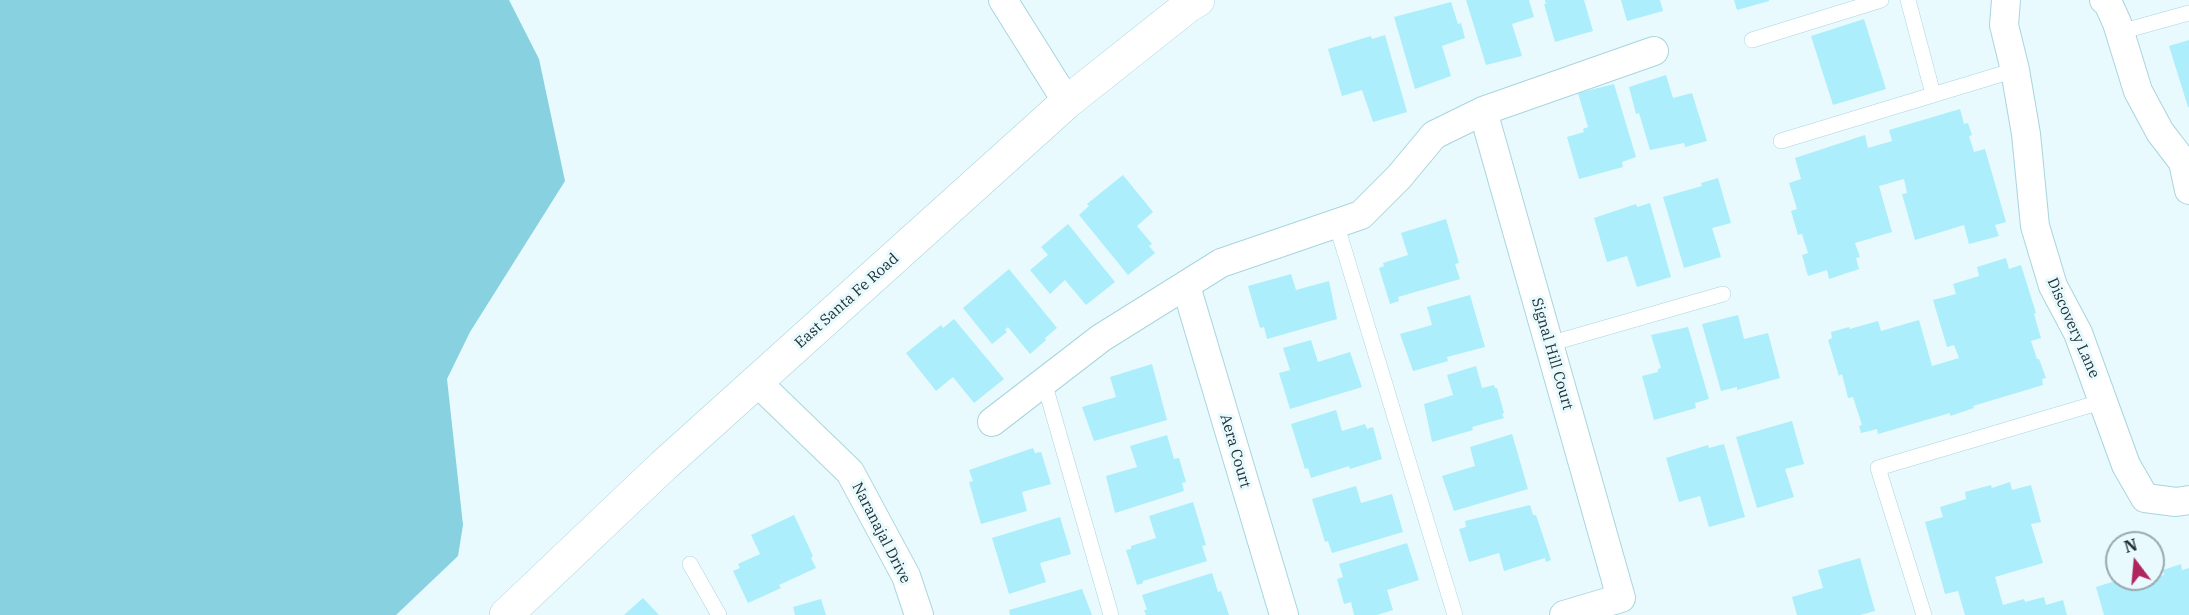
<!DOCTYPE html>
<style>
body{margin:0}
#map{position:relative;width:2189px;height:615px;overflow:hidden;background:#e8fafd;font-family:"IBM Plex Serif",serif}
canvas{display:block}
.north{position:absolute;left:2105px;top:531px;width:60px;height:60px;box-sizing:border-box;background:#e8fafd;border:2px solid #97a9ac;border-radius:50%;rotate:344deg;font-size:16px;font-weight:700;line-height:24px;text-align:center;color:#1d2f32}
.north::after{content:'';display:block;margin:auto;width:21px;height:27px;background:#b0245f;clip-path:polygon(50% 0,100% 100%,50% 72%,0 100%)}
</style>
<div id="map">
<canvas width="2189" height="615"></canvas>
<div class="north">N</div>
</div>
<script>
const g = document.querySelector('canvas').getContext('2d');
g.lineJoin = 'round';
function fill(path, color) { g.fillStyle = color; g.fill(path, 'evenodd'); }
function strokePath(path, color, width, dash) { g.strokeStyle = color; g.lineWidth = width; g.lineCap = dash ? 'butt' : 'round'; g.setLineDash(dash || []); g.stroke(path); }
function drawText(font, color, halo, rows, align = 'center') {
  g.font = font + ' "IBM Plex Serif",serif'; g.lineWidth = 6; g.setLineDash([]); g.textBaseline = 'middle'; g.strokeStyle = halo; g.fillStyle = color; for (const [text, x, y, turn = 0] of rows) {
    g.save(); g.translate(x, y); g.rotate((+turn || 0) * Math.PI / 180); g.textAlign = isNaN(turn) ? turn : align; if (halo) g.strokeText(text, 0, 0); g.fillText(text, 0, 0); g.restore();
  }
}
fill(new Path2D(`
 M0,0H509L539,59L565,181L470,332L447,379L463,525L458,556L396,615H0Z`), '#87d1e0');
fill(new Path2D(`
 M1466,0H1529L1534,17L1512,24L1522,56L1486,65Z
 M1545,0H1584L1593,31L1555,42L1544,4H1546Z
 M1621,0H1660L1663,11L1627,21Z
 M1734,0H1769V1L1737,10Z
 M1451,2L1458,24L1461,23L1465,38L1442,46L1451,76L1415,89L1394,17Z
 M1864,19L1886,89L1833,105L1811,36Z
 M1385,35L1407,112L1373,122L1362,90L1342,96L1328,49L1371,36L1372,39Z
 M2189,40V107H2188L2169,46Z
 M1666,75L1673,98L1692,93L1707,141L1685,147L1684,143L1650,150L1639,113L1636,114L1629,87Z
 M1614,84L1636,157L1622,162L1623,167L1579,179L1567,137L1584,132L1583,129L1588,127L1578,93Z
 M1960,109L1964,124L1968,123L1972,135L1969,136L1974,152L1985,149L2006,222L1995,225L1999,236L1969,244L1964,225L1915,240L1902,194L1907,193L1904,179L1879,186L1892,232L1855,243L1860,257L1856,258L1859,269L1829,279L1827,270L1808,276L1802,255L1808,253L1802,234L1798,235L1791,211L1797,209L1789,183L1801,179L1795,158L1865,135L1868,148L1892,141L1889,130Z
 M1123,175L1153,212L1137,226L1152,244L1149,246L1155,253L1128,275L1079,215L1089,206L1087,204Z
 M1718,178L1731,223L1712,228L1721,257L1684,268L1663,197L1702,186L1701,183Z
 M1650,203L1671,277L1637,287L1627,256L1607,262L1594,218L1636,204L1637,207Z
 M1446,219L1459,263L1455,264L1460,279L1398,297L1399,301L1390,304L1379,268L1384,266L1383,263L1408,255L1401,233Z
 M1068,224L1115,282L1086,305L1065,280L1050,294L1030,270L1048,255L1041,247Z
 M2006,258L2009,269L2021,265L2036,313L2034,314L2041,338L2031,341L2037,359H2039L2046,378L2042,379L2043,385L1973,406L1974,408L1950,416V413L1878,434L1877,429L1861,433L1859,426L1862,425L1853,397L1848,398L1842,374L1839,376L1828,340L1832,338L1831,332L1849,327L1850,329L1878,321L1881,331L1919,320L1932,366L1959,358L1954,345L1947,347L1933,300L1956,294L1953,284L1979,276L1977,267Z
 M1009,269L1057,328L1045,338L1046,340L1030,354L1008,327L1005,330L1007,332L992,344L963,308Z
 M1291,274L1296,290L1329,281L1337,319L1267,339L1264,327L1260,328L1248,286Z
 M1470,295L1485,347L1447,357L1448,361L1413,371L1400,334L1432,325L1427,307Z
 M1738,315L1744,339L1768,333L1780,378L1737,390V387L1721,391L1702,324Z
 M954,319L1004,379L974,403L953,377L936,391L906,353L941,325L943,328Z
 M1688,327L1709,399L1695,403L1696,408L1654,420L1642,376L1658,372V369L1661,368L1651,335Z
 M1311,340L1318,362L1350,352L1362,387L1290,409L1279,373L1290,370L1283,348Z
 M1152,364L1167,420L1094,441L1082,407L1116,397L1110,377Z
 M1476,366L1482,388L1494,385L1495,388H1497L1504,413L1502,414L1504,418L1472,427L1473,430L1432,442L1424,404L1453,395L1447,375Z
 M1336,410L1342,431L1365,424L1367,429L1373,427L1382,459L1350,469L1349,466L1311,478L1308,468L1305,469L1291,424Z
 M1792,421L1804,464L1785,469L1794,497L1757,508L1736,437Z
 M1512,434L1528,489L1454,511L1442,476L1475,466L1470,447Z
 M1167,435L1174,459L1179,458L1186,482L1182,483L1184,491L1115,513L1106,476L1137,467L1130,446Z
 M1724,444L1745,517L1709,527L1700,496L1679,502L1666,458L1708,445L1709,448Z
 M1033,448L1035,453L1041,452L1051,484L1022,492L1027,511L981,524L969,482L973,481L969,470Z
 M2010,482L2012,490L2031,485L2041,522L2031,524L2043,563L1995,577L2003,605L2024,599L2025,602L2044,597L2046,605L2063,600L2067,615H1965L1958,591L1945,594L1925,522L1943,517L1940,507L1966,499L1965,492L1991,485L1992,488Z
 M1356,486L1361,503L1392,494L1403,532L1332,553L1328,541L1325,542L1312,499Z
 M1193,502L1206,545L1202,546L1207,561L1143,581V583L1137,585L1126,550L1131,549V546L1156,538L1149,516Z
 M1530,505L1533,515H1536L1551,560L1546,562L1545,558L1504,571L1499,553L1469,562L1459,529L1466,527L1465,521Z
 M794,515L813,556L811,558L816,568L779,585L781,588L748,603L733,571L740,568L738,564L760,554L751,535Z
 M1060,517L1071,554L1040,563L1046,582L1009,594L992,538Z
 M1407,543L1419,580L1387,590L1393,610L1377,615H1354L1351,602L1344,604L1337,579L1343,577L1339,564Z
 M1860,558L1875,611L1860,615H1797L1792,597L1823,588L1818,570Z
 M2181,564L2182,570L2189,568V615H2104L2096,587L2122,579H2134L2135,584L2153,579L2164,575L2163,570Z
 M1212,573L1218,592L1221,591L1229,615H1146L1144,610H1147L1142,595Z
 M1082,589L1092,615H1010L1009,610Z
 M643,598L659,615H624Z
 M821,599L826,615H795L793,607Z`), '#aceefb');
const lane = new Path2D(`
 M1908,0L1933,94
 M2120,32L2189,13
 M1752,40L1881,0
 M1781,141L2015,70
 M1336,223L1455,615
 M1549,344L1723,294
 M1044,382L1111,615
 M690,564L719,615
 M1924,615L1878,468L2104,401`);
const street = new Path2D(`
 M1003,0L1067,102
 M2006,0L2004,25L2015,70L2026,134L2035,226L2053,286L2078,333L2126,465L2145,498L2176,502L2189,500
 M2104,0L2108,3L2117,23L2138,91L2160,132L2183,162L2189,190
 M1483,111L1621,598L1564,615
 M1186,286L1284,615
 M757,382L850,472L906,576L919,615
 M992,422L1101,338L1221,263L1361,215L1399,177L1434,135L1483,111L1654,51`);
const secondary = new Path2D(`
 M506,615L663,466L1067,102L1188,6L1198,0`);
strokePath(lane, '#a8d5de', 16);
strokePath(street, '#a8d5de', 30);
strokePath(secondary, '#a8d5de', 34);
strokePath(lane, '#fff', 15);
strokePath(street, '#fff', 28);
strokePath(secondary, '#fff', 33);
drawText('15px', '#1d2f32', '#e8fafd', [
 ["East Santa Fe Road",847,301,-42],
 ["Discovery Lane",2073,328,66],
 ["Signal Hill Court",1552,354,74],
 ["Aera Court",1235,451,74],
 ["Naranajal Drive",881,533,63]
]);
</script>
